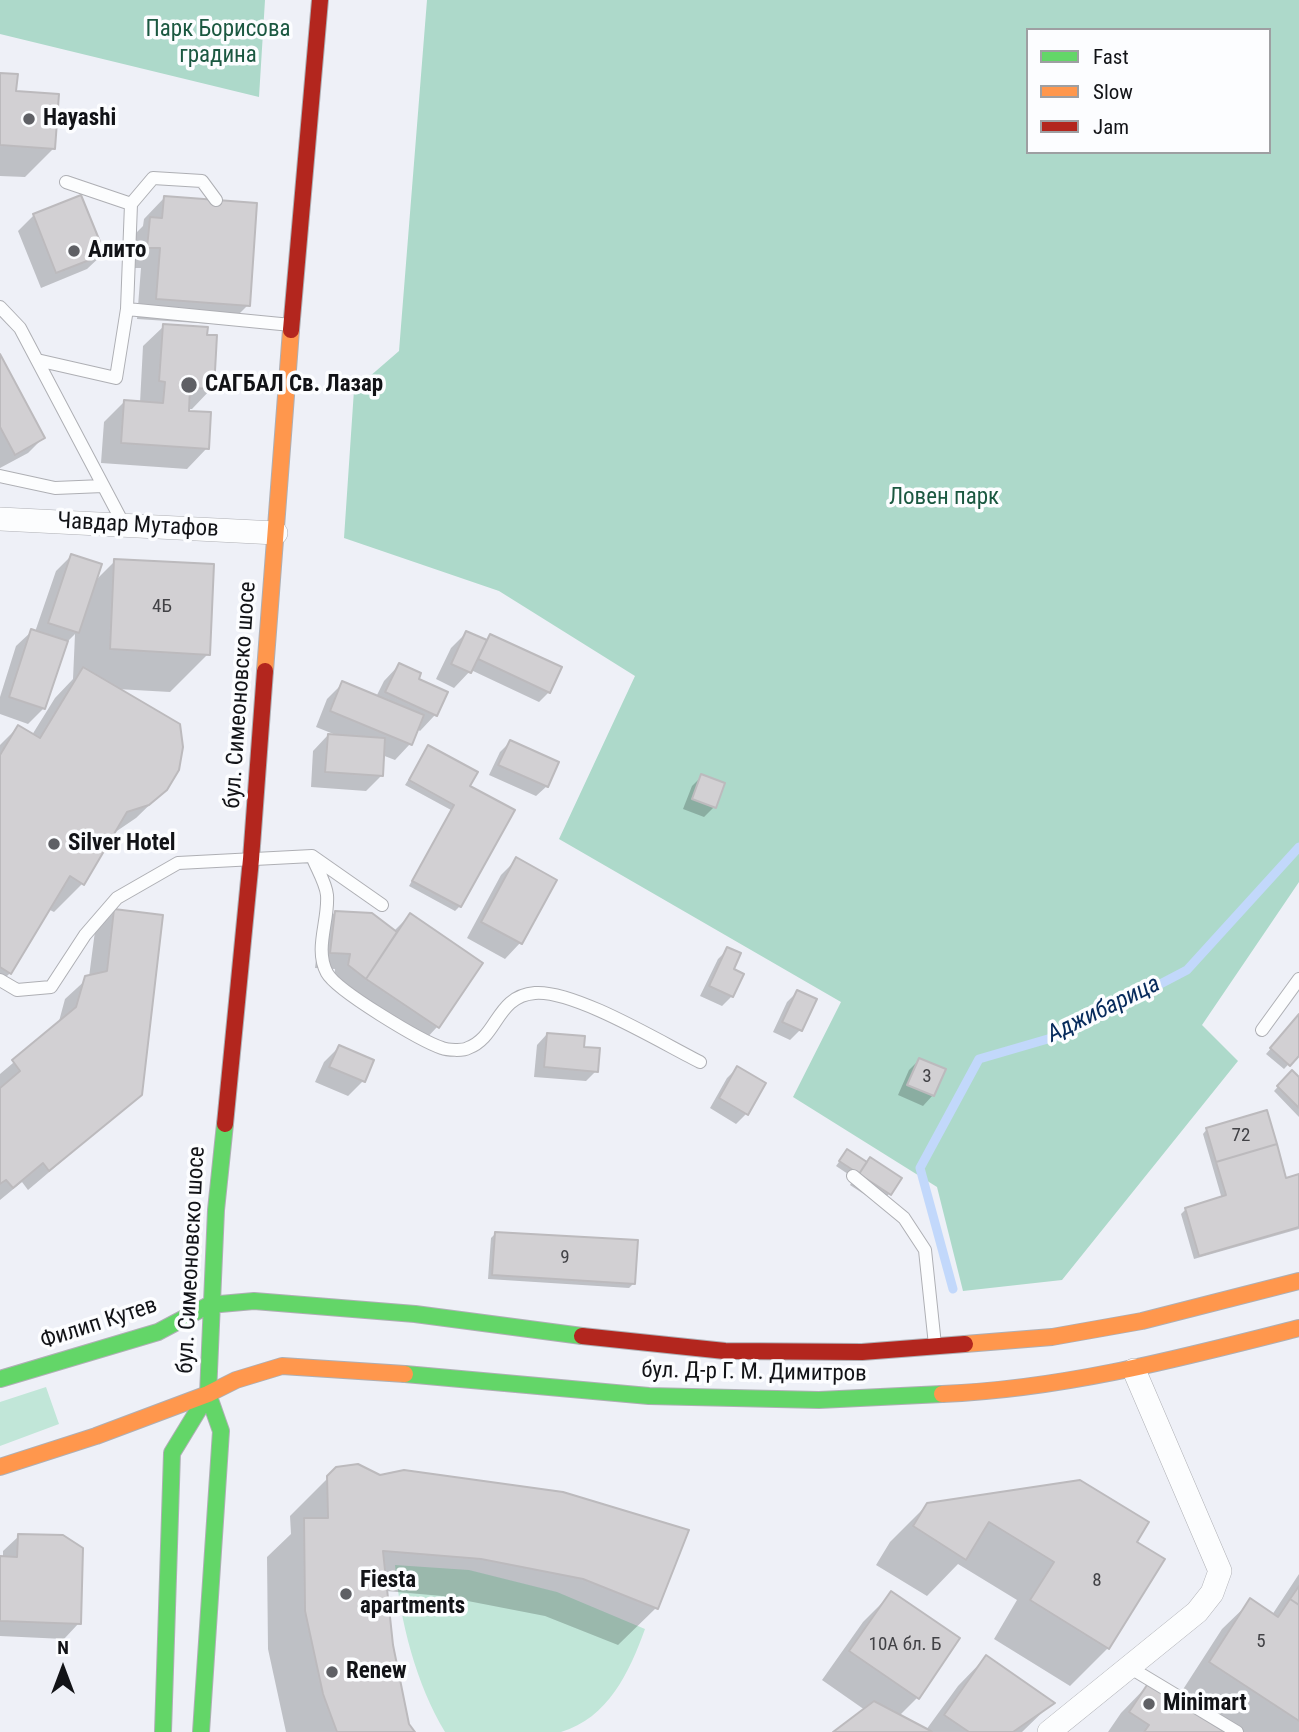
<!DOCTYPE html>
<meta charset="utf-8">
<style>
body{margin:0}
#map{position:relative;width:1299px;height:1732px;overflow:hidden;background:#eef0f7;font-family:"Roboto Condensed",sans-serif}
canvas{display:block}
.legend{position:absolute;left:1026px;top:28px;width:245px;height:126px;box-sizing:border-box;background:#fcfdff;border:2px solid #9e9fa2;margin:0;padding:9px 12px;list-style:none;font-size:21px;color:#121317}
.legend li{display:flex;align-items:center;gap:14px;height:35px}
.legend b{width:35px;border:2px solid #9e9fa2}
.north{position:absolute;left:28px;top:1634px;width:70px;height:70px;-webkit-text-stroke:5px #fcfdff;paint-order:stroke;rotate:0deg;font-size:19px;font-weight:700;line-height:28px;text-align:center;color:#121317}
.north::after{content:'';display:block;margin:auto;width:24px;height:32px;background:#121317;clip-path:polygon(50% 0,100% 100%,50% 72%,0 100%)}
</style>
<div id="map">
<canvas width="1299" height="1732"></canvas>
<ul class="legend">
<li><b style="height:9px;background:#63d668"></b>Fast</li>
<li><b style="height:9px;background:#ff974d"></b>Slow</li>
<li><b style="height:9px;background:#b3261e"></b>Jam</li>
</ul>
<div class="north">N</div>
</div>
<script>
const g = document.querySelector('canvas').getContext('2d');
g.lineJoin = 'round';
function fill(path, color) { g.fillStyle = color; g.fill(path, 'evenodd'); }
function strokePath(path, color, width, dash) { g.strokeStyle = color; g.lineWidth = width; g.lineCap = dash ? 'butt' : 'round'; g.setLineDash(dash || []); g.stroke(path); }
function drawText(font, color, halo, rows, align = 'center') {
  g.font = font + ' "Roboto Condensed",sans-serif'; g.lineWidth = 7; g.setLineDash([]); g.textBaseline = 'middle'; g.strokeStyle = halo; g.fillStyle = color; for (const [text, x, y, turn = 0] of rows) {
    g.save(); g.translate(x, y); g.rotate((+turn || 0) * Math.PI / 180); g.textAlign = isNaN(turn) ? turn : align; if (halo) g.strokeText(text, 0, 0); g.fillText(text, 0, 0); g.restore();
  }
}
fill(new Path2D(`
 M46,1387L59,1424L0,1446V1402Z
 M395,1565L469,1570L557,1592L645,1629C629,1673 608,1718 561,1732H445C416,1684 400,1621 395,1565Z`), '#c1e6d8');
fill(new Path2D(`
 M0,0H265L259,97L0,34Z
 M427,0H1299V882L1202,1025L1238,1061L1062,1280L963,1291L937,1187L793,1097L841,1002L559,839L635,676L499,591L344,538L354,390L399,351ZM1028,30H1269V152H1028Z`), '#add9ca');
fill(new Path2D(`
 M0,74L53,149L25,177L0,176Z
 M80,197L103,254L87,269L41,288L18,231L33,216Z
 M164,198L248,305L228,325L137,319L141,268H128L130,239L143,226L144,219Z
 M164,326L212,388L192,409H187L207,448L187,469L101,463L104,422L124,402L140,403L143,346Z
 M0,357L43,438L28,453L0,468Z
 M71,556L94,582L115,561L208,654L170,692L117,689L166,789L136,818L111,835L82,884L54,912L48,909L10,973L0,983V745L18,727L32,735L55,698L73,679L75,634L64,645L44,708L28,724L0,714V697L16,646L32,631L35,632L56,571Z
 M466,633L485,641L490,636L549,692L539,702L471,670L454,688L436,679L451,648Z
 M399,665L416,679L446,693L435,715L420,731L417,729L410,744L395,760L382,755L381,776L366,791L311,787L313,751L328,735H336L316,727L327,699L343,683L376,697L384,681Z
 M510,742L547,786L536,796L489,775L500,752Z
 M429,747L468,786L460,906L455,911L409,886L451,810L405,785Z
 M702,776L714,807L704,817L683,809L692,786Z
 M517,859L555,880L520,943L505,959L467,938L501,875Z
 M115,911L140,1095L28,1190L22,1182L0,1200V1074L58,1025L65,999L89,977L95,931Z
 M335,912L394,931L410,915L438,1026L423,1042L334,981L335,969L315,968L320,928Z
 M728,949L732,996L722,1006L700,996L718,959Z
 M797,992L800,1030L790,1040L773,1032L787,1002Z
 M1299,1016V1053L1284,1069L1266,1054Z
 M547,1034L582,1049L596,1071L586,1081L534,1077L537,1045Z
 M339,1047L363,1081L348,1096L315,1082L324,1062Z
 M919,1060L933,1095L923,1106L898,1095L909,1070Z
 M737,1068L746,1114L736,1124L710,1108L727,1078Z
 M1292,1072L1299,1079V1117L1274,1091Z
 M1207,1129L1285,1180L1299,1176V1229L1194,1259L1181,1214L1186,1209L1222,1199L1203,1134Z
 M847,1151L889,1194L879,1204L850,1185L854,1178L836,1166Z
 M496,1233L634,1283L629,1288L488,1279L491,1238Z
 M337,1469L656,1608L618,1645L545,1616L442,1596L386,1591L391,1645L407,1725L413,1732H286L268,1649L267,1557L291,1534L290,1516Z
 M928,1504L1135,1542L1108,1648L1070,1686L994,1639L1017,1600L958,1564L927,1596L876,1565L890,1542Z
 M19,1536L79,1623L64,1639L0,1636V1558H3V1551Z
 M1299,1574V1732H1244L1182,1691L1222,1629L1251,1601L1272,1615Z
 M892,1593L958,1639L917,1698L899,1716L926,1730L958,1686L986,1657L1052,1703L1022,1732H836L865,1710L822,1680L863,1622Z
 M1149,1684L1222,1732H1108L1121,1713Z`), '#0003');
strokePath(new Path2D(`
 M953,1289L920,1168L979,1059L1065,1034L1187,970L1299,847`), '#c2d8fb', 9);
const building = new Path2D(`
 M0,73L18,74L16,91L59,94L55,149L0,145Z
 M81,195L105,254L56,273L33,214Z
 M164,196L257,203L250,306L156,299L160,248H147L150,217L162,218Z
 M163,324L208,327L207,335H217L214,389L190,388L189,411L211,412L209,449L121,443L124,400L163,403L165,382L159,381Z
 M0,354L45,438L15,455L0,427Z
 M71,554L102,564L79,633L48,623Z
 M114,559L214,564L210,655L110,649Z
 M31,629L68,641L45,709L9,697Z
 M466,631L487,640L471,673L451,664Z
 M490,634L562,667L550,693L478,659Z
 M399,663L421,673L419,679L448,692L437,716L385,692Z
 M83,667L180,724L183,747L179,770L167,790L149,805L127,812L84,885L70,876L11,974L0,967V755L18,725L40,738Z
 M342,681L424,715L412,745L330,711Z
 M328,734L385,738L383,776L325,772Z
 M510,740L559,762L548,787L498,765Z
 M428,745L478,772L470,786L515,810L461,907L412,881L454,805L409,780Z
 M701,774L725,783L716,808L692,799Z
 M516,857L557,880L522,944L481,922Z
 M114,909L163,915L142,1095L49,1171L43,1163L13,1188L6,1180L0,1184V1088L20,1071L12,1060L76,1007L85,976L107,971Z
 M335,911L372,913L397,932L366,979L348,965L350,954L330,953Z
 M410,913L483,963L439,1028L366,979Z
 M727,947L741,953L734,969L744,974L733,997L709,986Z
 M797,990L817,999L802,1031L782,1022Z
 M1299,1014V1056L1290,1066L1270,1048Z
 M547,1033L585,1036L584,1047L600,1048L598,1072L544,1067Z
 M339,1045L374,1060L365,1082L329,1067Z
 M919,1058L946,1069L934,1096L907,1085Z
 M737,1066L766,1083L748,1115L719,1098Z
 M1292,1070L1299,1077V1108L1277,1086Z
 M1267,1110L1277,1144L1216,1162L1206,1128Z
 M1277,1144L1286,1178L1299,1174V1227L1199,1256L1185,1208L1226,1195L1216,1162Z
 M847,1149L867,1162L859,1174L839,1161Z
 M870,1157L902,1178L891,1195L859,1174Z
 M495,1232L638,1240L635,1284L492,1275Z
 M358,1464L380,1475L404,1470L563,1492L689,1530L658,1609L583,1579L481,1559L383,1551L393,1645L409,1724L415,1732H337L323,1694L305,1611L304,1518H328L327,1476L336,1467Z
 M1080,1480L1149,1522L1137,1542L1165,1559L1109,1649L1030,1600L1054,1562L989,1522L966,1560L913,1526L927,1503Z
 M18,1534L63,1535L83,1548L81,1624L0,1621V1556L17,1557Z
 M1299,1586V1605L1290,1599Z
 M891,1591L960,1638L919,1699L849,1651Z
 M1250,1598L1278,1617L1290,1599L1299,1605V1721L1209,1662Z
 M986,1655L1055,1703L1013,1732H969L944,1715Z
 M1149,1682L1225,1732H1144L1149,1725L1129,1712Z
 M874,1701L931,1731L932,1732H833Z`);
fill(building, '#d2d0d3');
strokePath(building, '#bcbabd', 2);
const lane = new Path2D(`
 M66,182L131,204L127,309L291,325
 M131,204L153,178L202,181L216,200
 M0,307L20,328L124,525
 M37,360L116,378L127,309
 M0,476L55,488L103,486
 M312,856C316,867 326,883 327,895C329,921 314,949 327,973C337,991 421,1041 442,1048C447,1050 463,1051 468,1048C498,1037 496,996 535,993C575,990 662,1043 700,1062
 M0,980L17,990L51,987L85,935L117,898L178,863L312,856L382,905
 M1262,1030L1299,979
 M853,1176L904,1218L925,1250L935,1345
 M1129,1667L1237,1732`);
const street = new Path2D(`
 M0,519L276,533
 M1049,1732L1197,1612L1212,1593L1220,1571L1134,1370`);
const fast = new Path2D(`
 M405,1374L649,1396L819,1400L942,1394
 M0,1379L158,1332L209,1305L254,1301L415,1314L582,1336
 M163,1732L172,1453L208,1394
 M201,1732L221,1431L208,1394L216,1210L225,1124`);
const slow = new Path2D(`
 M265,671L291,330
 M965,1344L1052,1337L1142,1321L1299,1281
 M942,1394C1064,1389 1181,1358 1299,1328
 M0,1467L96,1436L208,1394L236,1380L282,1366L405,1374`);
const jam = new Path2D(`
 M291,330L320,0
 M225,1124L251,859L265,671
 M582,1336L725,1351L862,1352L965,1344`);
strokePath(lane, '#aeafb4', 14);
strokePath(street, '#aeafb4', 24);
strokePath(fast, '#aeafb4', 18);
strokePath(slow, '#aeafb4', 18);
strokePath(jam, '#aeafb4', 18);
strokePath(lane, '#fcfdfe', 12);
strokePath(street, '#fcfdfe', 23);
strokePath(fast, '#63d668', 16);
strokePath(slow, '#ff974d', 16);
strokePath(jam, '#b3261e', 16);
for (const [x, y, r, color] of [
 [29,119,7,"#5f6065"],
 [74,251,7,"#5f6065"],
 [189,385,9,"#5f6065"],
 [54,844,7,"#5f6065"],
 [346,1594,7,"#5f6065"],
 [332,1672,7,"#5f6065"],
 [1149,1704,7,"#5f6065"]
]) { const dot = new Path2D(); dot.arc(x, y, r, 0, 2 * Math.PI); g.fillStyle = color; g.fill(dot); strokePath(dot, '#fcfdff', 2.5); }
drawText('19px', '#424246', null, [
 ["4Б",162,607],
 ["3",927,1077],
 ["72",1241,1136],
 ["9",565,1258],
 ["8",1097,1581],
 ["5",1261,1642],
 ["10А бл. Б",905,1645]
]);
drawText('23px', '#1b5841', '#fcfdff', [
 ["Парк Борисова",218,30],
 ["градина",218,56],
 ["Ловен парк",944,498]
]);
drawText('bold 23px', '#121317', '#fcfdff', [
 ["Hayashi",43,119],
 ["Алито",88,251],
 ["САГБАЛ Св. Лазар",205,385],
 ["Silver Hotel",68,844],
 ["Fiesta",360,1581],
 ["apartments",360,1607],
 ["Renew",346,1672],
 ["Minimart",1163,1704]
], 'left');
drawText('23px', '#121317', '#fcfdff', [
 ["Чавдар Мутафов",138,526,3],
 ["бул. Симеоновско шосе",241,695,-86],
 ["бул. Симеоновско шосе",192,1260,-87],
 ["Филип Кутев",99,1324,-18],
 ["бул. Д-р Г. М. Димитров",754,1373,1]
]);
drawText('italic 24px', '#062a5c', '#fcfdff', [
 ["Аджибарица",1104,1010,-26]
]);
</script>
